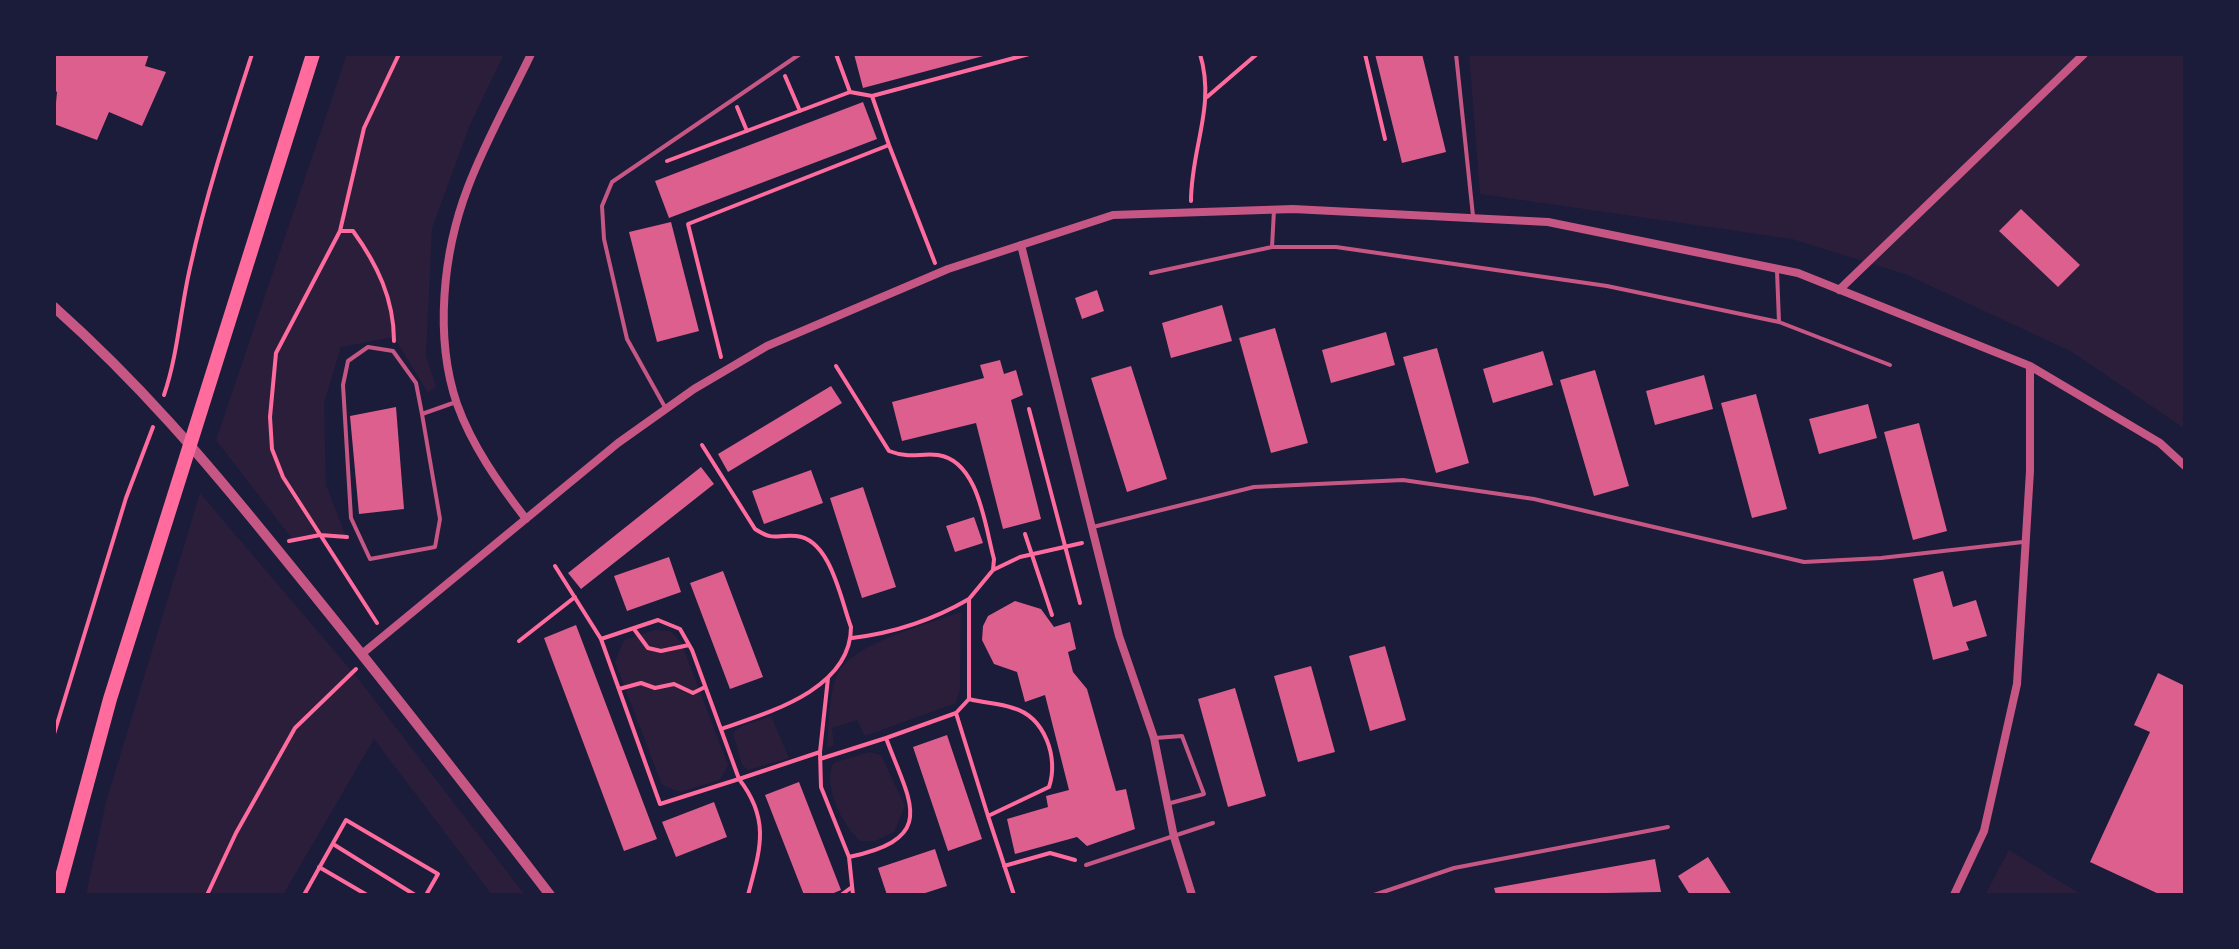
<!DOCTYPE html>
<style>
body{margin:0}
#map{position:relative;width:2239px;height:949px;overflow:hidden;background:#1b1b3a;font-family:"Open Sans",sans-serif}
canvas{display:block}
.frame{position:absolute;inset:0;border:56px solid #1b1b3a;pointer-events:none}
</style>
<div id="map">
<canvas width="2239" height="949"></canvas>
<div class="frame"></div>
</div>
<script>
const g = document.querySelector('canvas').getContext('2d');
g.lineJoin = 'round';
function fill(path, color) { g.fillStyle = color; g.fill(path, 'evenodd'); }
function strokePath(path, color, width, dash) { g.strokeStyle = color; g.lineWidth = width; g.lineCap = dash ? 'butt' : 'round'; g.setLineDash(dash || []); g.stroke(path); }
fill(new Path2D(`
 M347,54H504L470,125L432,228L426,356L436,386L428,393L394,337L341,347L324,403L326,485L346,537L332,535L293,540L216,440Z
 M1469,54H2185V429L2072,352L1905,274L1792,239L1480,194Z
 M200,493L360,681L525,895H492L374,739L283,895H86L106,802Z
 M961,612L960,689L956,703L865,736L857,720L832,728L834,745L827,748C829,724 828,698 837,675C850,644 931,623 961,612Z
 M655,630L670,631L681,642L728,765L720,780L680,792L662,785L615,662L624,640Z
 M771,716L789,758L748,770L742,765L733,733L742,726Z
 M869,752L881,755L905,806L894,832L875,841H860C842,824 823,787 833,763Z
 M2009,850L2082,895H1985Z`), '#2a1e3b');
fill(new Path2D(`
 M54,54H149L145,66L166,72L142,126L109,112L97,140L54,124L57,92L54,90Z
 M854,54H987V55L863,88Z
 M1375,54H1422L1446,152L1402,163Z
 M863,102L877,139L669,218L655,181Z
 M2021,209L2080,265L2058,287L1999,231Z
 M671,222L699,331L657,342L629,232Z
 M1097,290L1104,311L1082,319L1075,298Z
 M1222,305L1232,341L1171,358L1162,323Z
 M1275,328L1308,443L1271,453L1239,338Z
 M1386,332L1395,365L1331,383L1322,350Z
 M1437,348L1469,463L1436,473L1403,357Z
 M1543,351L1553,385L1493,403L1483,369Z
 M1000,360L1004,374L1016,370L1023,395L1011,400L1041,519L1003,529L976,423L902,441L892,402L984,378L980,365Z
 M1131,366L1167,479L1127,492L1091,378Z
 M1595,370L1629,486L1594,496L1560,380Z
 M1704,375L1713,409L1655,425L1646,391Z
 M831,386L842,403L728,472L718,454Z
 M1756,394L1787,509L1752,518L1721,403Z
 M1868,404L1877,438L1819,454L1809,419Z
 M396,407L404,509L359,514L350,416Z
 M1919,423L1947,531L1913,540L1884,432Z
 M701,467L714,484L581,589L568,573Z
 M811,470L823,503L764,524L752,491Z
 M863,487L896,587L862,598L830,498Z
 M974,517L983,543L955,552L946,526Z
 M669,557L681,592L627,611L614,576Z
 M723,571L763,677L730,689L690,583Z
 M1943,571L1953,607L1976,600L1987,636L1966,642L1969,650L1933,660L1913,579Z
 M1015,601L1041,609L1054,627L1070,622L1076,649L1068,652L1073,672L1087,689L1116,791L1126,789L1135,829L1087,846L1077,837L1015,854L1007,819L1048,807L1046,796L1069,790L1045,695L1025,702L1017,672L994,664L982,640L983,626L988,616Z
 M576,625L657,839L624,851L544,638Z
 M1385,646L1406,720L1370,731L1349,656Z
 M1311,666L1335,752L1298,762L1274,676Z
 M2158,673L2185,686V895H2161L2090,862L2150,732L2134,725Z
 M1235,688L1266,796L1228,807L1198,699Z
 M947,735L982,839L948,851L913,747Z
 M799,782L841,890L829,895H804L765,795Z
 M714,802L727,837L676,857L662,822Z
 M935,849L947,886L919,895H887L878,868Z
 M1708,857L1732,895H1690L1678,876Z
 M1655,859L1661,892L1496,895L1494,888Z`), '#dd5f8e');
strokePath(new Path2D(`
 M836,54L850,92
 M1365,54L1385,139
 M785,76L800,111
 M1207,97L1257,54
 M737,107L747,131
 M889,145L872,96L1029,54
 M667,161L850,92L872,96
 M1191,201C1191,148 1216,106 1200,54
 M340,231H353C377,264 394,299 394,341
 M721,357L688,224L889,145L935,263
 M836,366L889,451C910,459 919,453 938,455C979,461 985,527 994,559L993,570L969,599
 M164,395C178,354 180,311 190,268C206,195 229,125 252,54
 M1029,409L1080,603
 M702,445L755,529C775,542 776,534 796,536C831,539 841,601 851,627C851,690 767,713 721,729
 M1025,534L1052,615
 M289,541L320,535L347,537
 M555,566L601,639L660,804L739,779L692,650L680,629L658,620L601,639
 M993,570L1020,557L1082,543
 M377,623L283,477L272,449L270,417L276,353L340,231L364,128L399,54
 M634,629L648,648L661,651L689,645
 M852,638C893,633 933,620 969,599V699L956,713L886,738
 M519,641L575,597
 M828,678L820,752L821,787L849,857L853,895
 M619,689L641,683L655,688L674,684L693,693L705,687
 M969,699C983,703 999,703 1013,708C1045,717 1059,758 1049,787L988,816L1014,895
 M956,713L988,816
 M54,734L126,498L153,427
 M820,759L886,738C910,803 939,838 849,857
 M333,844L415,895
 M1004,866L1050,853L1075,860
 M319,867L367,895
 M207,895L236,833L295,728L356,669
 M304,895L346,820L438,874L426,895
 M748,895C760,850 771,820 739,779L820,752
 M841,895L852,887`), '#ff6b9d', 4);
strokePath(new Path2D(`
 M1456,54L1473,216
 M1272,247L1274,210
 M1777,271L1779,322L1890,365
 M1151,273L1272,247H1336L1607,286L1779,322
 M666,409L627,339L604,239L602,206L612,182L800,54
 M422,414L416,383L393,351L368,347L348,361L343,385L351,518L370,559L435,547L440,519L422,414L456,402
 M1093,527L1254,487L1403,480L1534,499L1804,562L1881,558L2023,542
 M1155,738L1182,736L1204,794L1167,804
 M1086,865L1213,823
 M1374,895L1454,868L1668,827`), '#c65784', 4);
strokePath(new Path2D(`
 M1021,245L1119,636L1154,738L1174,837L1192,895
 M1839,290L2084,54
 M526,519C499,484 472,446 457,404C434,337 443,252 468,187C485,142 510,98 531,54
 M363,653L618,443L694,389L767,346L948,269L1113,215L1293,209L1548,222L1798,273L2030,366L2160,443L2185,466
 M1954,895L1984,831L2017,684L2030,471V366`), '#c65784', 8);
strokePath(new Path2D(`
 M54,307C139,383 204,459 276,548C369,662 460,778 550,895`), '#c65784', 10);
strokePath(new Path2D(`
 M57,895L110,699L313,54`), '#ff6b9d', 14);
</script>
